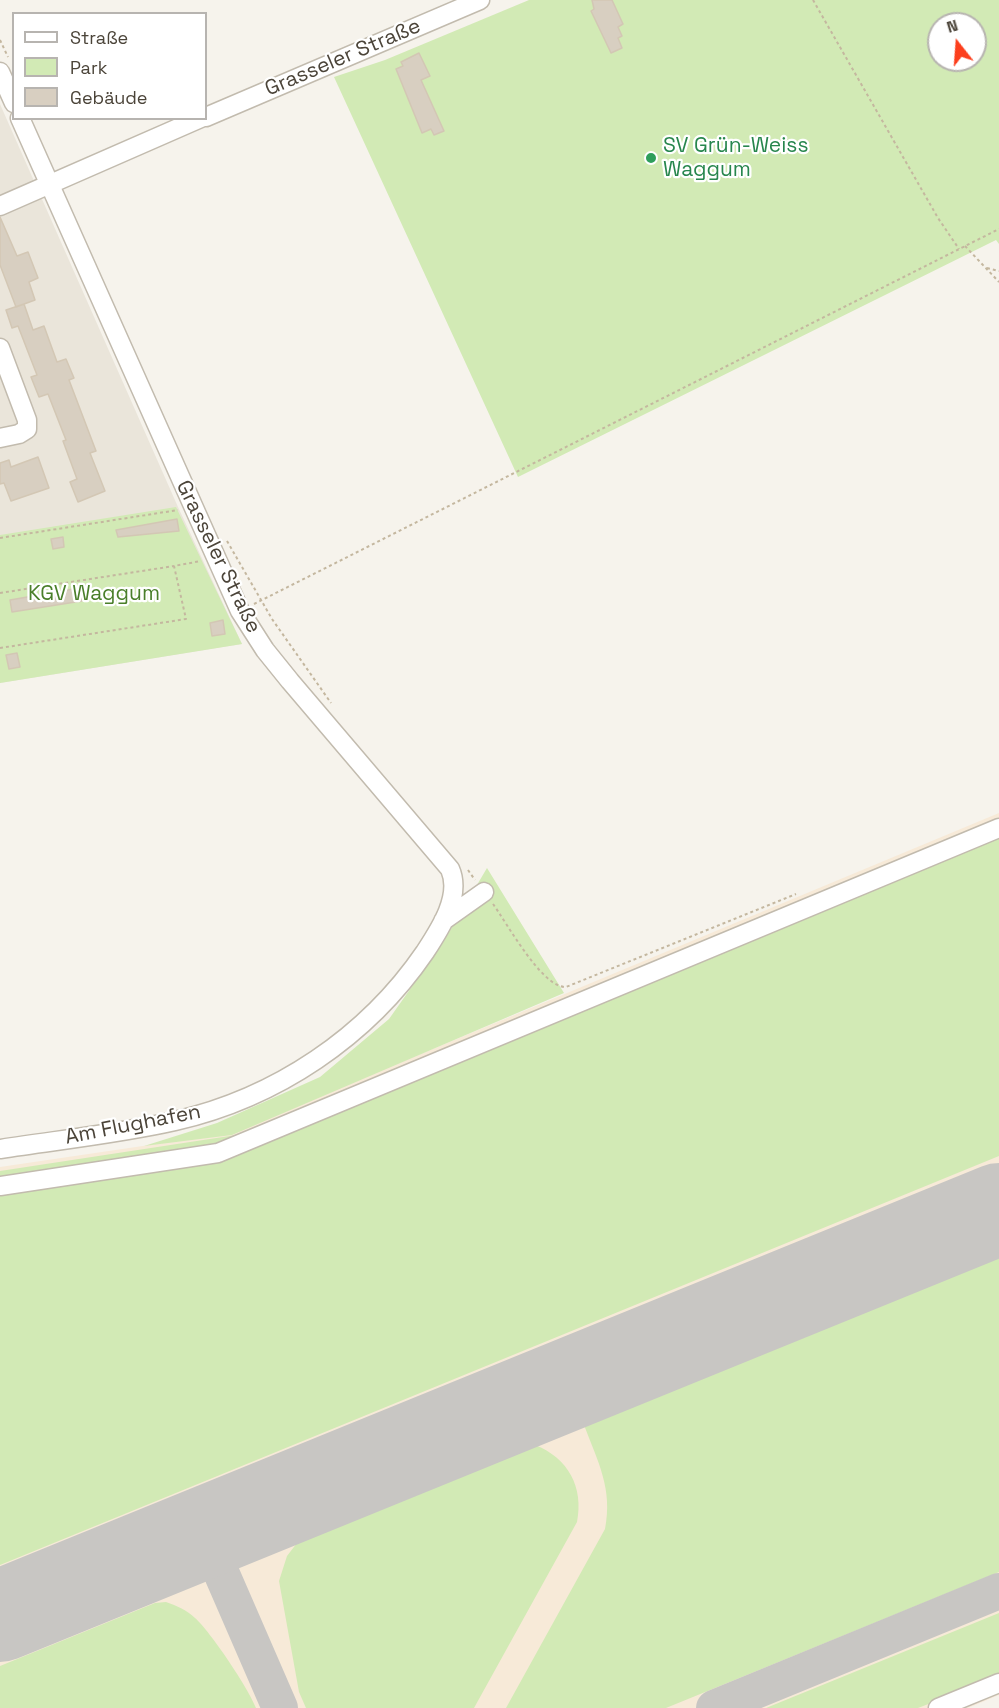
<!DOCTYPE html>
<meta charset="utf-8">
<style>
body{margin:0}
#map{position:relative;width:999px;height:1708px;overflow:hidden;background:#f6f3ec;font-family:"Space Grotesk",sans-serif}
canvas{display:block}
.legend{position:absolute;left:12px;top:12px;width:195px;height:108px;box-sizing:border-box;background:#fff;border:2px solid #b7b4b0;margin:0;padding:8px 10px;list-style:none;font-size:18px;color:#4b4439}
.legend li{display:flex;align-items:center;gap:12px;height:30px}
.legend b{width:30px;border:2px solid #b7b4b0}
.north{position:absolute;left:927px;top:12px;width:60px;height:60px;box-sizing:border-box;background:#fff;border:2px solid #b7b4b0;border-radius:50%;rotate:343deg;font-size:16px;font-weight:700;line-height:24px;text-align:center;color:#4b4439}
.north::after{content:'';display:block;margin:auto;width:21px;height:27px;background:#fc3f1d;clip-path:polygon(50% 0,100% 100%,50% 72%,0 100%)}
</style>
<div id="map">
<canvas width="999" height="1708"></canvas>
<ul class="legend">
<li><b style="height:8px;background:#fff"></b>Straße</li>
<li><b style="height:16px;background:#d2eab5"></b>Park</li>
<li><b style="height:16px;background:#d8cfc1"></b>Gebäude</li>
</ul>
<div class="north">N</div>
</div>
<script>
const g = document.querySelector('canvas').getContext('2d');
g.lineJoin = 'round';
function fill(path, color) { g.fillStyle = color; g.fill(path, 'evenodd'); }
function strokePath(path, color, width, dash) { g.strokeStyle = color; g.lineWidth = width; g.lineCap = dash ? 'butt' : 'round'; g.setLineDash(dash || []); g.stroke(path); }
function drawText(font, color, halo, rows, align = 'center') {
  g.font = font + ' "Space Grotesk",sans-serif'; g.lineWidth = 4.5; g.setLineDash([]); g.textBaseline = 'middle'; g.strokeStyle = halo; g.fillStyle = color; for (const [text, x, y, turn = 0] of rows) {
    g.save(); g.translate(x, y); g.rotate((+turn || 0) * Math.PI / 180); g.textAlign = isNaN(turn) ? turn : align; if (halo) g.strokeText(text, 0, 0); g.fillText(text, 0, 0); g.restore();
  }
}
fill(new Path2D(`
 M0,104L178,507L242,644L0,683Z`), '#eae5da');
fill(new Path2D(`
 M999,813V1695L968,1708H0V1167L231,1133Z`), '#f7ead8');
fill(new Path2D(`
 M529,0H999V244L996,240L518,477L334,77L385,60ZM939,24H975V60H939Z
 M176,507L242,644L0,683V535Z
 M999,833V1156L0,1565V1171L282,1128Z
 M487,868L564,993L232,1135L144,1146L217,1123L320,1077L389,1019L442,944Z
 M999,1256V1572L666,1708H506L605,1529C613,1489 598,1462 584,1425Z
 M535,1445C568,1458 584,1487 577,1522L474,1708H306L299,1692L279,1581L287,1556L297,1543Z
 M166,1602C177,1606 187,1610 195,1618C210,1631 249,1689 256,1708H0V1666L155,1603Z
 M999,1613V1677L918,1708H766Z`), '#d2eab5');
strokePath(new Path2D(`
 M204,1533L280,1708
 M714,1708L999,1591`), '#c8c6c3', 36);
strokePath(new Path2D(`
 M0,1616L999,1209`), '#c8c6c3', 92);
const building = new Path2D(`
 M592,0H612L623,24L618,27L622,36L618,38L622,48L611,53L591,11L594,9Z
 M419,53L430,76L421,80L444,131L434,135L431,129L422,133L396,69L403,66L401,62Z
 M0,217L17,256L28,252L38,278L29,282L35,300L16,307L0,265Z
 M24,304L33,330L44,326L57,362L66,359L74,378L69,380L96,451L90,453L105,491L78,502L70,482L77,479L63,441L66,440L48,394L39,397L31,377L37,375L18,326L12,328L6,310Z
 M38,457L49,488L11,501L4,483L0,484V463L9,460L11,467Z
 M177,519L179,531L118,537L116,530Z
 M63,537L64,547L53,549L51,539Z
 M79,588L82,601L12,612L10,600Z
 M223,620L225,634L212,636L210,623Z
 M17,653L20,667L9,669L6,655Z`);
fill(building, '#d8cfc1');
strokePath(building, '#d3c7b4', 1.5);
const minor = new Path2D(`
 M0,72L14,103
 M206,117L480,0
 M0,206L201,118
 M0,348L27,420V429L19,434L0,438
 M443,921L484,892
 M0,1149C58,1140 118,1134 175,1121C276,1098 367,1037 425,952C440,929 462,896 450,869L290,681L265,650L240,611L20,118
 M0,1186L218,1153L999,828
 M938,1708L999,1683`);
strokePath(minor, '#c2bbae', 21);
strokePath(new Path2D(`
 M813,0L938,218L959,249
 M0,40L8,57
 M965,246L999,282
 M987,268L999,271
 M0,538L178,510
 M227,541L272,619L331,703
 M0,593L174,566
 M254,604L999,229
 M0,648L186,619L174,566L201,561
 M468,870L475,880
 M493,904C507,923 542,988 566,987L796,894`), '#c4b79f', 2, [3, 3]);
strokePath(minor, '#fff', 18);
for (const [x, y, r, color] of [
 [651,158,6,"#2e9e5b"]
]) { const dot = new Path2D(); dot.arc(x, y, r, 0, 2 * Math.PI); g.fillStyle = color; g.fill(dot); strokePath(dot, '#fff', 2); }
drawText('21px', '#4b4439', '#fff', [
 ["Grasseler Straße",343,58,-23],
 ["Grasseler Straße",218,557,64],
 ["Am Flughafen",133,1125,-11]
]);
drawText('21px', '#27864d', '#fff', [
 ["SV Grün-Weiss",663,146],
 ["Waggum",663,170]
], 'left');
drawText('21px', '#4a7f2a', '#fff', [
 ["KGV Waggum",94,594]
]);
</script>
